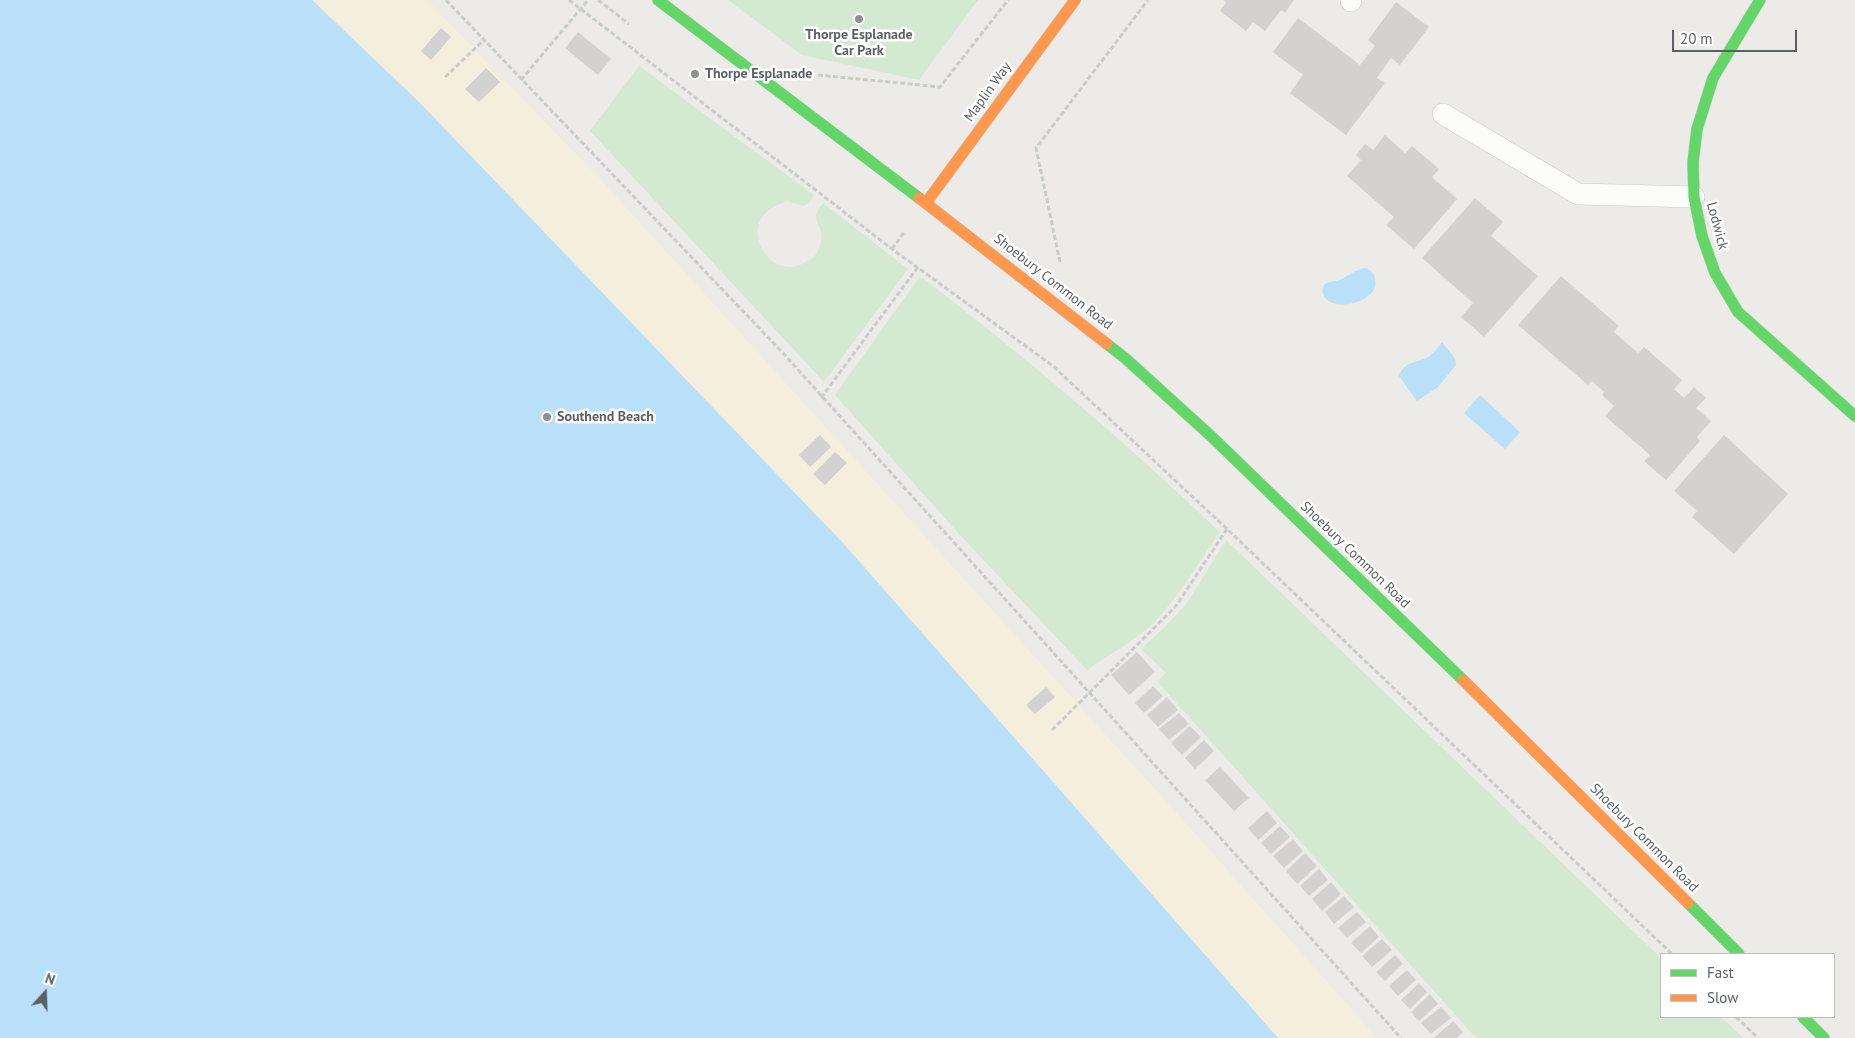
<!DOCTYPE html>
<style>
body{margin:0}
#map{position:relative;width:1855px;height:1038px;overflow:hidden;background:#ecebe7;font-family:"PT Sans",sans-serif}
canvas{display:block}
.legend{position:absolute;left:1660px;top:953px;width:175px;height:65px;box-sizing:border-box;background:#fff;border:1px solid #bebfc1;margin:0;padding:6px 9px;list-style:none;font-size:15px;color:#5c6065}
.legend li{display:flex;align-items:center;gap:10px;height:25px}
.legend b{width:25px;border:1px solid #bebfc1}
.north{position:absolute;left:20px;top:968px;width:50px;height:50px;-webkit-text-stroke:4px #fff;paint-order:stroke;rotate:20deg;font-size:14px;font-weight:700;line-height:20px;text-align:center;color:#5c6065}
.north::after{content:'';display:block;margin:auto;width:18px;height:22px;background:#5c6065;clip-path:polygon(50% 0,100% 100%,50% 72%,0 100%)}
.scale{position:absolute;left:1672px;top:30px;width:125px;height:22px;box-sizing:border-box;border:2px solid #5c6065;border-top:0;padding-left:6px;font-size:15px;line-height:18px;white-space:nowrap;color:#5c6065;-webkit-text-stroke:4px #fff;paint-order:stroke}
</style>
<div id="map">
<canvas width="1855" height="1038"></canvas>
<ul class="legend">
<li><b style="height:6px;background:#63d668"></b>Fast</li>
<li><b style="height:6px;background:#ff974d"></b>Slow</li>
</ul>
<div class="north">N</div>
<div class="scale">20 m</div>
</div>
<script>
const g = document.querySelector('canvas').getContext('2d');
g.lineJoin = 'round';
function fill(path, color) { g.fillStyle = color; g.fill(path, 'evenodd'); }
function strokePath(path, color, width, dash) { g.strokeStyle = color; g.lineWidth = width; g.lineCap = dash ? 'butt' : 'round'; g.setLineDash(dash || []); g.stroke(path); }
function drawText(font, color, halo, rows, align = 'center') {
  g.font = font + ' "PT Sans",sans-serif'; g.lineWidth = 5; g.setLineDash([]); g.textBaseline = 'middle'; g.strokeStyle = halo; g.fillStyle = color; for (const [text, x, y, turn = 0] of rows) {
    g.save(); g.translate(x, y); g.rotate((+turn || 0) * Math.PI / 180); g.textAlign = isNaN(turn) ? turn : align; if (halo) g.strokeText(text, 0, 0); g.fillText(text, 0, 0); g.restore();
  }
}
fill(new Path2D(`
 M728,0H978L919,80L802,55Z
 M639,66L814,195L809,203L803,206L787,201C781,204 774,206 769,210C740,232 772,281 804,263C807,261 812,259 814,257C819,252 823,238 821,231C820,227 816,222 816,217C816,212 820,207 823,203L908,269L824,382L590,131Z
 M920,276C1025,356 1124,441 1220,532C1199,562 1175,604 1148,628C1129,644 1107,656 1087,670L959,534L835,395Z
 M1226,540L1661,958V1017H1721L1743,1038H1476L1157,681L1166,673L1141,649L1166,626L1187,603Z`), '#d4e9d2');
fill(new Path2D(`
 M0,0H427L603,182L1184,821L1377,1038H838Z`), '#f4eedc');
fill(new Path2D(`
 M0,0H312L419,102L843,543L1278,1038H0Z
 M1365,268C1371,270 1374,272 1375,279C1381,304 1326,314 1323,293C1322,291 1323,288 1324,285C1329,281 1333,282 1339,280C1348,277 1355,269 1365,268Z
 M1442,342L1455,359L1456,365L1438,387L1417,401L1399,376C1404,361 1417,363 1428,357C1433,354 1438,347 1442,342Z
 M1480,395L1520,432L1505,449L1464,413Z`), '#badff8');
fill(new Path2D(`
 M1223,0H1294L1285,13L1281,10L1265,31L1253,22L1246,31L1220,11L1226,3Z
 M1396,2L1429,27L1400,65L1391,58L1377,78L1385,83L1346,135L1290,93L1303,75L1273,52L1298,18L1360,65L1375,46L1368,40Z
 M441,28L451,37L431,60L421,51Z
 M578,32L611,59L598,75L565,48Z
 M486,68L500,82L479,102L465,89Z
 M1385,135L1405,153L1412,146L1439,169L1432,177L1457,199L1414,249L1386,225L1394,217L1347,176L1361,160L1356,155L1365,144L1373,150Z
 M1475,198L1503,222L1491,236L1538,276L1484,337L1461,317L1473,303L1422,258Z
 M1561,276L1619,326L1614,332L1638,353L1644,347L1682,380L1674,389L1684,398L1694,387L1706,398L1696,408L1711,421L1697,437L1700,441L1666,480L1644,461L1650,455L1605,416L1614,406L1602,395L1604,392L1592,381L1588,385L1518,325Z
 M820,435L831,447L810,467L799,455Z
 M1724,435L1788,494L1734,554L1692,517L1697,511L1674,491Z
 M835,452L847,463L825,485L813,474Z
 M1137,652L1155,672L1129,695L1111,675Z
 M1153,686L1163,696L1144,713L1135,703Z
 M1046,687L1055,697L1035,714L1026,705Z
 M1167,697L1178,710L1158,727L1147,715Z
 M1179,713L1189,724L1169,740L1159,729Z
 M1190,726L1201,737L1182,755L1171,743Z
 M1204,740L1214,751L1195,769L1185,758Z
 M1220,767L1249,798L1234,811L1205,780Z
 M1267,811L1277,823L1258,840L1248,828Z
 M1280,826L1290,837L1271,854L1261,843Z
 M1293,839L1303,851L1284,868L1273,856Z
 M1305,853L1317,866L1297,884L1286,871Z
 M1319,869L1328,880L1309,896L1300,886Z
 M1331,882L1341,894L1322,911L1312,899Z
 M1344,896L1354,907L1334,924L1325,912Z
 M1357,912L1366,922L1347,938L1338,928Z
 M1370,926L1379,937L1361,953L1351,943Z
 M1382,939L1392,950L1372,967L1362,956Z
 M1395,955L1403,964L1385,981L1376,972Z
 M1407,970L1416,980L1398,996L1389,986Z
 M1419,983L1427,992L1410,1009L1401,1000Z
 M1430,994L1438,1004L1419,1021L1411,1012Z
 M1441,1007L1451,1018L1431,1034L1421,1023Z
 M1453,1021L1463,1032L1457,1038H1434Z`), '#d3d2d0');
const lane = new Path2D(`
 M1351,1V0
 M1443,114L1578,194L1694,197`);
const fast = new Path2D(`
 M658,0L919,198
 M1760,0L1713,78L1697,129L1693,162L1694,197L1702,236L1715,273L1738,312L1855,416
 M1107,344L1125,358L1212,437L1463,680
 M1688,903L1739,954
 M1803,1017L1824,1038`);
const slow = new Path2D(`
 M919,198L1107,344
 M926,203L1075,0
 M1463,680L1688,903`);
strokePath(lane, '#c9c9c9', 22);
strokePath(fast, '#c7c8c7', 12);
strokePath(slow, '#c7c8c7', 12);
strokePath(new Path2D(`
 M446,0L782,352L1401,1038
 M569,0L892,249L1053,366L1227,529L1672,954
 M598,0L629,24
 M818,75L940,87L1008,0
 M445,77L484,40
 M521,80L588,0
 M892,249L905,231
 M1060,262L1036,148L1148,0
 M821,398L918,267
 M1052,730L1176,606L1227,529
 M1736,1017L1758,1038`), '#c8cdca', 3, [5, 2.5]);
strokePath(lane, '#fcfcfb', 21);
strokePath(fast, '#63d668', 11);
strokePath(slow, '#ff974d', 11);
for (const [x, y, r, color] of [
 [859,19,5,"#8e9192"],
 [695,74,5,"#8e9192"],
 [547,417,5,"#8e9192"]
]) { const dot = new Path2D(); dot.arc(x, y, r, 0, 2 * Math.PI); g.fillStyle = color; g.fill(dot); strokePath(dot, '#fff', 2); }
drawText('bold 14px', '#5c6065', '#fff', [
 ["Thorpe Esplanade",859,35,"center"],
 ["Car Park",859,51,"center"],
 ["Thorpe Esplanade",705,74],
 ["Southend Beach",557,417]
], 'left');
drawText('14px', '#5c6065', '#fff', [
 ["Maplin Way",988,92,-54],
 ["Lodwick",1717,226,75],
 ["Shoebury Common Road",1053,282,38],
 ["Shoebury Common Road",1355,555,44],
 ["Shoebury Common Road",1644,838,45]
]);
</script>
